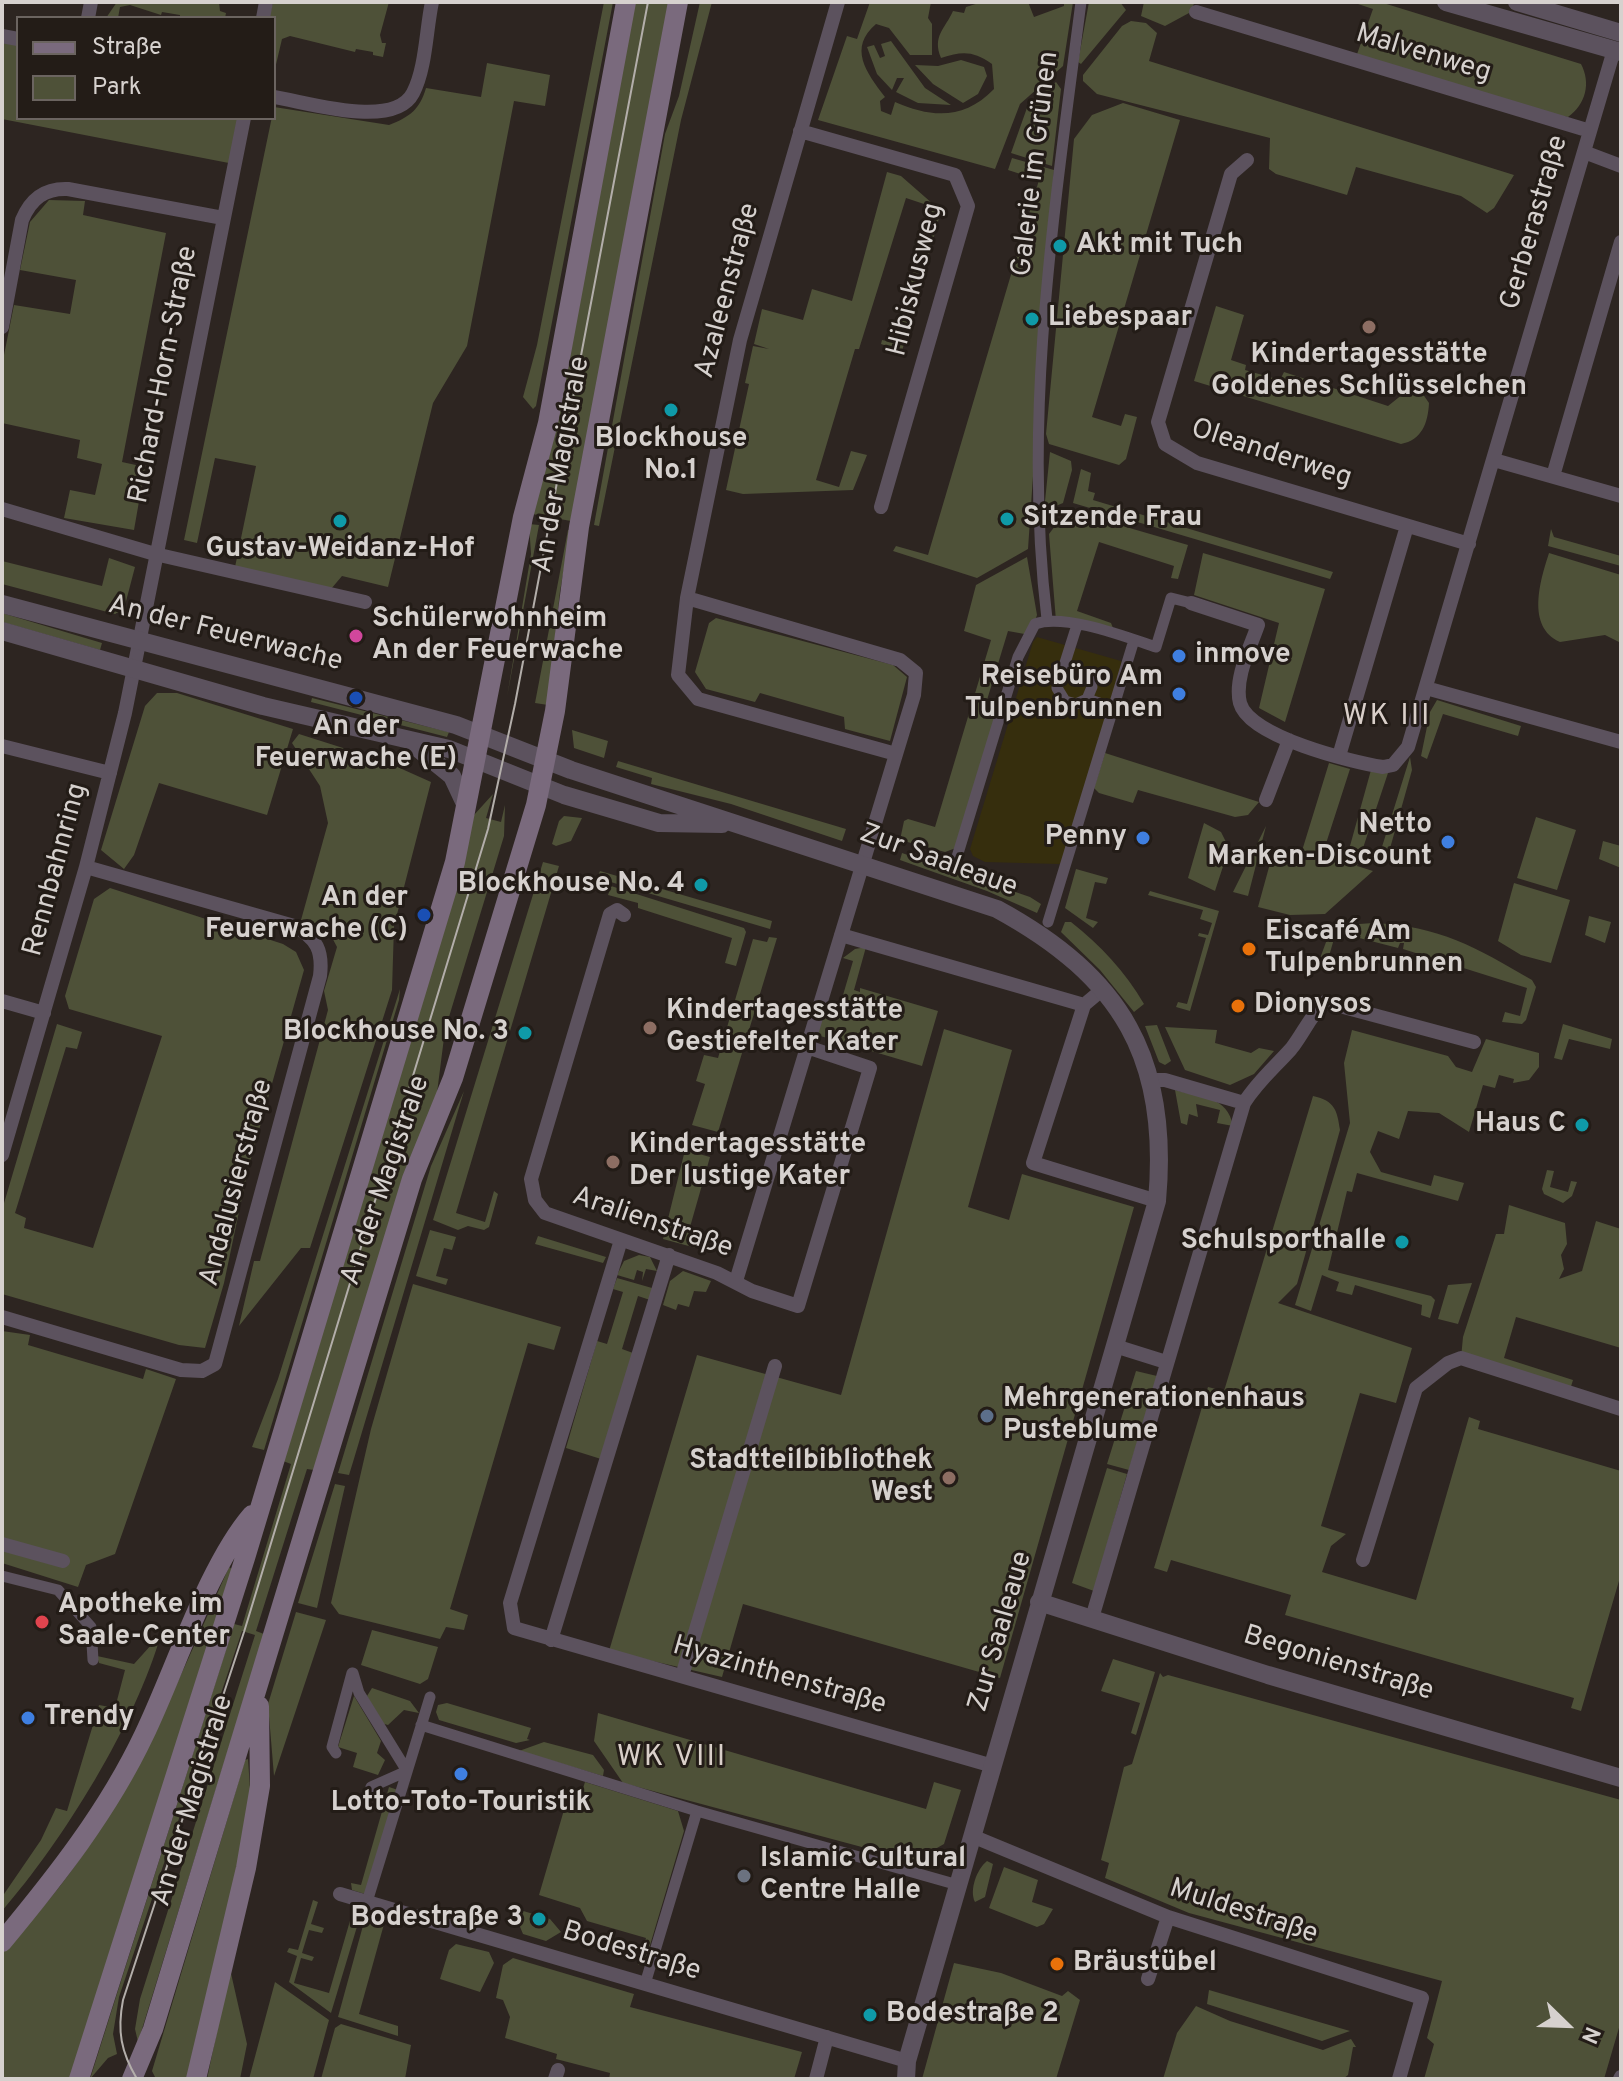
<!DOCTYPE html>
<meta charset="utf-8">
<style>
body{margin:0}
#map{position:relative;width:1623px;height:2081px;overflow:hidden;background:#2d2521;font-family:Overpass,sans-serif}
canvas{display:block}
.frame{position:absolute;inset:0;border:4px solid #d6d1ce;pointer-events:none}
.legend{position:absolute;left:16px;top:16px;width:260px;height:104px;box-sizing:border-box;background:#231c17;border:2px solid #6b6460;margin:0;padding:10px 14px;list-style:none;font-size:24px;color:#d6d1ce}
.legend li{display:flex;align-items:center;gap:16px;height:40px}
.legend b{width:40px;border:2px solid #6b6460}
.north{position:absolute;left:1527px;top:1985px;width:80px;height:80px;-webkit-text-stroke:6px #231c17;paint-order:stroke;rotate:113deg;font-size:22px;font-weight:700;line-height:32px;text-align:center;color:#d6d1ce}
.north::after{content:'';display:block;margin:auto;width:28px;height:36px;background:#d6d1ce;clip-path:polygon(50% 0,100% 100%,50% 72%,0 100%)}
</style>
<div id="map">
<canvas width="1623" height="2081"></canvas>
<div class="frame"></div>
<ul class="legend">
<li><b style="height:10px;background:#7a6a7d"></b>Straße</li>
<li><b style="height:22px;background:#4e5138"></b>Park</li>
</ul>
<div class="north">N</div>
</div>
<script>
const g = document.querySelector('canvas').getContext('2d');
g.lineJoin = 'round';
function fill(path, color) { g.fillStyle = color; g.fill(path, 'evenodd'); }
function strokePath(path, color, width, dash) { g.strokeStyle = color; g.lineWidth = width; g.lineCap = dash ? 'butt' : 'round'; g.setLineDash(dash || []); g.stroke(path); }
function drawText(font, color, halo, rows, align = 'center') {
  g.font = font + ' Overpass,sans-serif'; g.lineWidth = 6; g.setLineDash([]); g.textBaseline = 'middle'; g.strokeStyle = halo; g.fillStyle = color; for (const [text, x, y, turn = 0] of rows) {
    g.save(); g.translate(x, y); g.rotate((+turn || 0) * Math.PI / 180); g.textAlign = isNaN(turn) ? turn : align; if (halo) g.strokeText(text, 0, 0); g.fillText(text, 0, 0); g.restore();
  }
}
fill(new Path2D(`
 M117,2H219L220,11L226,13L225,18H180V15L162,12L161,15L130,5L120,7L118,18H106Z
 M273,2H389L380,35L382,43H386L383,57L373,55V52L356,49L355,52L290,36L282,39L274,73V18H269Z
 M604,2H613L536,406L533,409L523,397L537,345Z
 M635,2H670L571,521L532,514Z
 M700,2H712L681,120L599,526L594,525L665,134L679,96Z
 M870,2H931L928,18L932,24V55H910L889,28L876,24C848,48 866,72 885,97L880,101L881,111L891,115L895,102C932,118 964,120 994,89L992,64C973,51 963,51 941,58C932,36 945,29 953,11L964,13L966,7L982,2H1028L1034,17L1064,6V2H1073L1063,66L1020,104L995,169L818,120L847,36L857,39Z
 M1089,2H1120L1126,10L1081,64L1078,62Z
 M1144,2H1195L1189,13L1165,26L1141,16Z
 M1352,2H1380L1581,64C1591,83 1586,104 1568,117L1552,115L1356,57L1373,9Z
 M1131,21L1146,23L1157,33L1149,61L1514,175L1494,208L1487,213L1461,196L1356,167L1347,195L1276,174L1269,169L1270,138L1097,94L1083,81V75L1122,26Z
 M2,36L18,39V118H244L234,164L2,119Z
 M891,41L925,88L951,105L918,103L896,92L904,78H897L892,90L877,74L867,47L874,45L880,58L885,56L881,44Z
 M961,60L984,67L987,76L978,94L963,103L933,84L915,65L938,66Z
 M487,63L550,75L545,106L514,101L467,346L433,403L388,587L342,576L331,589L235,567L256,466L215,458L197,543L184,540L274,107L389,125C410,117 420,109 426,88L481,97Z
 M1056,82L1061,89L1052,166L1011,153L1028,105Z
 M1123,103L1180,120L1092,417L1121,426L1125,414L1137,417L1126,459L1119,465L1049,444L1046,434L1074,139L1092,115Z
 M1012,158L1054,170L1028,549L977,578L893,551L896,546L928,555L1039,180L1008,170Z
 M887,172L901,176L941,211L902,351L881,344L882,340L892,342L933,207L906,198L859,349H855L816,480L839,487L851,451L867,455L853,490L743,494L726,490L749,384L745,383L753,346L769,349L754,344L762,309L803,320L812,289L852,301Z
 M49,200L85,201L83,215L166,233L122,462L145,467L134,530L64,518L70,490L95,495L102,464L77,458L80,440L2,423V365L14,305L70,314L76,280L20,270L30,222Z
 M1216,306L1244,315L1231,360L1246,365L1245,370L1280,380L1284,372L1388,406L1413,386L1418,387L1429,403C1428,423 1422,440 1401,444L1194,381Z
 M1050,452L1071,461L1072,470L1063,503L1044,511Z
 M1081,469L1091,473L1088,491L1095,493L1093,500L1333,572L1330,579L1073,503Z
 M1078,513L1188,545L1178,579L1171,578L1174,566L1099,542L1077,611L1111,623L1113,628L1056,621L1049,534L1061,518Z
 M529,524L539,525L507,697L531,554Z
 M1551,529L1554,537L1621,556V566L1548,546Z
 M568,530H571L560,591L548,705L535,703Z
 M1203,553L1325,589L1285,722L1259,708L1279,623L1194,595Z
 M1549,553L1621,575V643L1605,635L1560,642C1526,627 1540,581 1549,553Z
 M1027,557L1037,615L1030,635L1008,631L987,700L993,702L989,714L995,717L956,848L945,852L900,840L904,821L908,819L935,827L991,640L964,631L976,585Z
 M109,558L135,567L124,609L115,614L2,584V561L102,586Z
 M2,613L102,643L100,650L2,622Z
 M716,618L893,665L907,677L890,741L845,729L844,717L760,693L755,702L706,689L695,672L709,623Z
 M157,693H177L293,729L267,815L159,783L134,855L124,869L101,850L145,706Z
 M312,698L449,732L447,737L311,702Z
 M1437,700L1521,726L1518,736L1443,714L1427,759L1421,756L1430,712Z
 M572,730L608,741L604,758L574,748Z
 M299,734L384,761L431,782L394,926L392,990L310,1248H301L239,1326L254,1261H260L328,1010L324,991L337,947L326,926L301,920L328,823L320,786L292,743Z
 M1105,753L1259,802L1248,815L1235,817L1138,790L1133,803L1099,793L1094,788Z
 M1410,757L1412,770L1389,852L1381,850Z
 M618,761L846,829L842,841L731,804L651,784L652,778L616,767Z
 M1329,763L1350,769L1321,859L1345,864L1371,770L1388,773L1357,866L1373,871L1325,914L1290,915L1258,907L1274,849L1301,854Z
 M493,794L486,818L501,822L505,805L504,836L445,1030L437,1093L314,1470L307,1469L256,1631L264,1634L138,2042L135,2029L140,1999L255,1635L242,1631L119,1997L113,2034L117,2054L108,2058L90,2079L234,1624L242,1626L291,1464L283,1461L474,815Z
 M564,816L582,818L571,841L556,846L552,844L559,821Z
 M1536,817L1576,830L1557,890L1517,878Z
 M1204,823L1221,832L1229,848L1215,891L1188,878Z
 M1266,826L1248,896L1233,892Z
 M1603,841L1621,846V868L1599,859Z
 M902,853L1030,897L1041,904L1037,913L987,891L900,860Z
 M543,862L559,866L456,1213L485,1222L494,1191L498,1194L489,1227L484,1230L468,1226L458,1230L433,1220Z
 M1076,869L1108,878L1106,884L1095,882L1086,918L1098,922L1093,928L1065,908Z
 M600,871L772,921L770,929L597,878Z
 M1514,883L1570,900L1551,963L1521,955L1498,941Z
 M611,886L744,928L746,932L736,966L725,963L732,938L638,908V903L608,895Z
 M110,888L283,944L296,952L304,970L248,1169L224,1283L205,1348L179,1345L2,1294V1210L57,1024L82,1032L77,1049L66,1047L15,1213L26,1218L24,1228L93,1248L162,1036L69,1009L65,996L94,899Z
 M1150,891L1219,911L1190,1011L1176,1007L1178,1002L1187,1004L1206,938L1198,936L1199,933L1208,935L1212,923L1200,919L1203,910L1148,895Z
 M1589,916L1611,922L1605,943L1585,935Z
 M1065,922H1071C1101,946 1125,971 1144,1004L1134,1012L1100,970L1061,932Z
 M1373,923C1440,926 1475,947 1532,980L1536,987L1526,1020L1522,1024L1502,1022L1505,1012L1520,1016L1527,988L1403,949L1404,943H1400L1398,948L1336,932L1325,970L1321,969L1319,961L1332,926Z
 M769,937L777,938L718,1132L692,1125L705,1084L696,1081L704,1055L718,1058L753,939L767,942Z
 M866,947L854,990L860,992V988L938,1011L922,1066L817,1035L822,1014L836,1019L853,961L843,958L855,949Z
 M400,989L399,1000L264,1450L252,1447L278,1379Z
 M1563,1024L1612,1039L1610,1049L1569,1039L1562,1060L1554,1058Z
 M1157,1025L1171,1061L1165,1065L1159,1062L1145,1026Z
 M1165,1027L1217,1030L1215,1043L1251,1053L1259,1048L1274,1051L1254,1074L1230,1085L1185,1070Z
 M944,1029L1012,1050L968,1207L1009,1220L1022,1174L1134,1207L1000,1678L743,1604L722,1677L609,1651L697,1355L841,1395Z
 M1352,1030L1448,1056L1456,1067L1472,1072L1486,1039L1539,1053V1067L1529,1080L1513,1083L1514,1079L1499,1075L1495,1088L1483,1085L1469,1132L1439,1113L1408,1111L1399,1139L1378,1131L1370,1152L1381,1172L1431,1186L1434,1175L1464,1183L1458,1201L1357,1173L1352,1192L1347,1191L1328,1270L1431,1296L1435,1300L1430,1318L1421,1315L1422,1305L1355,1285L1352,1295L1336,1291L1339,1282L1322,1275L1311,1311L1295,1305L1350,1123L1344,1063Z
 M1175,1090C1200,1097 1228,1096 1233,1126L1217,1123L1220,1110L1196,1104L1198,1117L1189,1114L1187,1125L1181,1123Z
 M464,1091L353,1462L349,1475L338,1473L431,1166Z
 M1313,1096C1335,1101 1337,1110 1340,1130L1297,1284L1278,1303L1412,1348L1396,1403L1360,1393L1321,1526L1346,1534L1331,1546L1322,1572L1416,1600L1469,1417L1480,1421L1478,1429L1621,1471V1574L1581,1711L1571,1708L1574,1698L1285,1615L1291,1595L1171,1560L1167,1572L1154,1568L1208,1387L1224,1391Z
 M685,1150L710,1157L690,1227L703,1231L696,1248L663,1239Z
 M1547,1170L1554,1171L1550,1187L1568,1192L1571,1181L1577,1182L1572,1196L1563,1203L1544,1194L1542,1189Z
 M1509,1205L1565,1223L1567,1244L1561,1255L1564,1269L1559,1279L1582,1271L1596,1221L1621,1229V1348L1516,1317L1504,1358L1573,1380L1569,1393L1461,1358L1463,1337L1496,1234H1504Z
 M430,1230L456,1237L452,1250L444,1248L436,1276L448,1279L446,1285L416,1276Z
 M538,1236L606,1257L603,1263L535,1244Z
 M639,1255L650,1257L657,1271L646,1269L642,1281L643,1272L637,1270L634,1280L617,1275L624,1261Z
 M683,1271L711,1281L706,1292L694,1291L689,1307L678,1304L676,1310L663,1305L670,1281Z
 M617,1278L652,1288L650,1300L638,1296L622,1349L633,1353L601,1459L566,1448L597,1341L607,1344L623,1292L613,1289Z
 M1472,1283L1458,1324L1438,1319L1448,1285Z
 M413,1284L561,1327L554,1350L528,1343L450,1609L468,1615L464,1630L446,1627L440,1639L339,1614L331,1603L371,1429Z
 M2,1331L30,1335L28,1345L143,1379L146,1369L176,1379L115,1554L86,1565L78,1587L2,1563Z
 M1136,1371L1157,1376L1129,1470L1107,1464Z
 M1107,1468L1127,1474L1094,1591L1072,1583Z
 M335,1484L345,1486L317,1608L298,1603Z
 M229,1567L233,1570L70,2079H2V1953C28,1924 55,1895 77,1863C141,1773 184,1668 229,1567Z
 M296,1612L326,1620L274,1776L268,1704Z
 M372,1630L438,1647L428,1679L420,1684L361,1665Z
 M161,1634C136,1723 63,1841 2,1911V1897L41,1840L56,1808L67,1811L99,1705L115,1708L125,1670L99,1663L97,1656L134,1664Z
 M1113,1659L1155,1672L1136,1735L1131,1733L1140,1703L1101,1691Z
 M1160,1673L1163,1677L1168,1675L1621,1800V2021L1604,2079H1424L1434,2044L1427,2038L1442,1981L1189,1913L1105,1878L1109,1863L1101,1860L1124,1767L1132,1764Z
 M372,1688L410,1701L419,1713L404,1710L388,1725L381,1723L367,1696Z
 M354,1696L381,1741L377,1753L385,1760L378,1775L353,1767L357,1753L338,1747Z
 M447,1703L531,1728L527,1739L530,1740L516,1743L439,1720L436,1712L438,1705Z
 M598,1713L926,1809L934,1782L961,1790L944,1844L914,1861L623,1783L594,1741Z
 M544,1742L593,1755L604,1770L603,1776L519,1751Z
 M248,1759L251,1803L190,2079H156L152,2071L245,1760Z
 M585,1782L678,1811L684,1831L645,1962L638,1965L646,1938L587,1921L580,1908L539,1895L564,1810L575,1813Z
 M389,1787L398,1790L365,1894L352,1890L351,1883L361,1885Z
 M987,1861L993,1864L985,1897L975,1902C969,1890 977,1869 987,1861Z
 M1004,1867L1038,1880L1032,1902L1053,1909L1044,1924L1037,1927L989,1908Z
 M313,1900L318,1902L311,1924L324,1928L322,1933L309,1930L302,1953L314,1957L312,1961L301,1958L294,1983L329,1993L354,1907L362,1910L331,2013L289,1982L297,1956L287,1952L289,1948L298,1950Z
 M520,1910L550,1919L561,1932L546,1941L523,1934L518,1922Z
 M367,1911L386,1917L359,2014L398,2026V2036L338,2017Z
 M456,1944L489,1952L494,1963L480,1992L440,1979L449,1950Z
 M513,1958L634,1994L630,2007L802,2052L794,2079H609L610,2073L556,2059L557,2054L505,2038L510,2017L503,2000L496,1998L503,1965Z
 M954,1963L1001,1973L1062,1996L1068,1991L1080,2000L1056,2079H922Z
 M230,1969L247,2044L240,2079H207Z
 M275,1982L329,2020L313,2079H249Z
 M1209,1990L1350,2031L1322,2041L1207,2004Z
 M1196,2006L1230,2021L1323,2050L1351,2039L1356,2047H1353L1348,2075L1343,2079H1163L1177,2033Z
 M341,2024L411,2045L405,2079H321L335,2028Z`), '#4e5138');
fill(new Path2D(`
 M1037,637L1121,661L1122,665L1068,860L1059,864L985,862L973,856L970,849L1033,642Z`), '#362e0d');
strokePath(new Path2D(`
 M1047,619C1022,414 1055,205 1081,2
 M1077,625L1057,688L1065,701L1076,704L1087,699
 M1065,665L1088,677L1092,687L1087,699L1114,708
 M956,860L1018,657L1035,624C1064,613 1126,637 1156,647L1171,598L1191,603
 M1048,922L1134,640
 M2,1576L58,1590L91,1627L93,1660
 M353,1673L359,1693L407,1771L371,1787
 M421,1725L697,1811L958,1885
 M336,1753L332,1747L352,1673
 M367,1902L430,1697
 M645,1984L697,1811`), '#5c525e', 11);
strokePath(new Path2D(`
 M838,2L740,340L687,598L678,675L698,699L896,754
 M1196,12L1590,131
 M88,18L91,2
 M263,18L266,2
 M2,36L18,39
 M274,97C307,102 394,130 413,93C426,68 426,30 432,2
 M800,131L955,175L968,206L881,507
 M1584,152L1621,166
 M1247,160L1231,174L1158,422L1165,444L1197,463L1469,544
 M2,327L22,220C31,198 45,188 68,189L223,218
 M1494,460L1621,496
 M1553,476L1621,242
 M2,509L155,554L365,602
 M687,598L900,660L916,673L914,695L736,1281
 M1191,603L1258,625C1250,648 1234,679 1240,703C1249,737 1352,762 1383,767L1393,765L1408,747L1614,50
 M1426,688L1621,742
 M2,746L110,773
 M1339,756L1407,526
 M1266,800L1289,740
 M624,915L617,910L610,914L531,1179L535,1200L545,1213L717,1273L752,1291L798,1306L870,1068L807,1047
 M841,935L1084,1005
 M1103,989L1084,1005L1033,1163L1157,1201
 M2,1001L44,1013
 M1152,1080H1165L1244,1103C1258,1081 1274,1068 1291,1049C1303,1034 1310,1016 1325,1002L1474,1042
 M2,1155L86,867L125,713L244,118
 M621,1240L510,1603L514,1628L993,1766
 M2,1317L181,1370L202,1371L215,1364L320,976C323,951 317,938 294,926L86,867
 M1115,1346L1166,1362
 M2,1544L63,1561
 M1363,1560L1416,1388L1448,1363L1461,1358L1621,1409
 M1092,1618L1244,1103
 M551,1640L669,1255
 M682,1676L775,1366
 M972,1836L1168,1917L1422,1998L1399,2079
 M340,1894L907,2061
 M1148,1979L1168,1917
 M555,2079L558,2070
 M816,2079L827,2037
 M1620,2079L1621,2077`), '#5c525e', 14);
strokePath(new Path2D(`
 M1446,2L1621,52
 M1517,2L1621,33
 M2,604L456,725L571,770L997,909C1122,977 1170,1059 1157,1201L907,2061L906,2079
 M2,631L263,706L449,749L564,795L659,823L722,824
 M415,746L452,776L466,806
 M1039,1602L1268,1675L1621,1778`), '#5c525e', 18);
strokePath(new Path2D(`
 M2,1942C56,1877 108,1811 144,1735C175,1671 208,1566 252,1515
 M79,2079L245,1558L455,862L523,517L548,423L626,2
 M132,2079L153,2029L412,1179L453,1078L536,805L555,711L579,527L678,2
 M196,2079L246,1868L260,1786L259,1706`), '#7a6a7d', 20);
strokePath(new Path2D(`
 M137,2079C121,2052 117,2031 123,2000L244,1632L488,829L515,704L648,2`), '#b3aeaa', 2);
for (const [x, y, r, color] of [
 [1060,246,8,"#0f9aa8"],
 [1032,319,8,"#0f9aa8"],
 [1369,327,8,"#8d6e63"],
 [671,410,8,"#0f9aa8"],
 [1007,519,8,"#0f9aa8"],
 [340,521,8,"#0f9aa8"],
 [356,636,8,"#d1479c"],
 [1179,656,8,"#3f7fe0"],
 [1179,694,8,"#3f7fe0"],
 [356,698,8,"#1a4fb4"],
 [1143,838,8,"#3f7fe0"],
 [1448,842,8,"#3f7fe0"],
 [701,885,8,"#0f9aa8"],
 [424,915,8,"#1a4fb4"],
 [1249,949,8,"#e8710a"],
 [1238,1006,8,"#e8710a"],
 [650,1028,8,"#8d6e63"],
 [525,1033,8,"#0f9aa8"],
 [1582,1125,8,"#0f9aa8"],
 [613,1162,8,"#8d6e63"],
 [1402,1242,8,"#0f9aa8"],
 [987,1416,8,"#5c6f8a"],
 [949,1478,8,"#8d6e63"],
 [42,1622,8,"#e0444e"],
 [28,1718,8,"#3f7fe0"],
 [461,1774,8,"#3f7fe0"],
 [744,1876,8,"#6b7280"],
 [539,1919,8,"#0f9aa8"],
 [1057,1964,8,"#e8710a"],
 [870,2015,8,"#0f9aa8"]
]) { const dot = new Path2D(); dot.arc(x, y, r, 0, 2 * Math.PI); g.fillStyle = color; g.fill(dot); strokePath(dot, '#231c17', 3); }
drawText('28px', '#d6d1ce', '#231c17', [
 ["Malvenweg",1423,55,17],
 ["Galerie im Grünen",1037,164,-83],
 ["Gerberastraße",1536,223,-74],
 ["Hibiskusweg",917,280,-76],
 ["Azaleenstraße",729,291,-75],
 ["Richard-Horn-Straße",165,375,-79],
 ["Oleanderweg",1271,455,18],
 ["An der Magistrale",563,465,-80],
 ["An der Feuerwache",225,635,14],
 ["Zur Saaleaue",938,862,20],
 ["Rennbahnring",57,870,-75],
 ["An der Magistrale",387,1181,-71],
 ["Andalusierstraße",238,1183,-75],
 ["Aralienstraße",652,1224,19],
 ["Zur Saaleaue",1002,1632,-74],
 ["Begonienstraße",1338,1665,17],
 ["Hyazinthenstraße",779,1677,16],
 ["An der Magistrale",194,1801,-73],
 ["Muldestraße",1243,1913,18],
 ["Bodestraße",631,1953,17]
]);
drawText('bold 28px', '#d6d1ce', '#231c17', [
 ["Akt mit Tuch",1076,246],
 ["Liebespaar",1048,319],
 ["Kindertagesstätte",1369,356,"center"],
 ["Goldenes Schlüsselchen",1369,388,"center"],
 ["Blockhouse",671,440,"center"],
 ["No.1",671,472,"center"],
 ["Sitzende Frau",1023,519],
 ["Gustav-Weidanz-Hof",340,550,"center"],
 ["Schülerwohnheim",372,620],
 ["An der Feuerwache",372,652],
 ["inmove",1195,656],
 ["Reisebüro Am",1163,678,"right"],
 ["Tulpenbrunnen",1163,710,"right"],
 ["An der",356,728,"center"],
 ["Feuerwache (E)",356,760,"center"],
 ["Netto",1432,826,"right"],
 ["Marken-Discount",1432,858,"right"],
 ["Penny",1127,838,"right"],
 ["Blockhouse No. 4",685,885,"right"],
 ["An der",408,899,"right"],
 ["Feuerwache (C)",408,931,"right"],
 ["Eiscafé Am",1265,933],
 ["Tulpenbrunnen",1265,965],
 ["Dionysos",1254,1006],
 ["Kindertagesstätte",666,1012],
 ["Gestiefelter Kater",666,1044],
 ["Blockhouse No. 3",509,1033,"right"],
 ["Haus C",1566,1125,"right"],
 ["Kindertagesstätte",629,1146],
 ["Der lustige Kater",629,1178],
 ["Schulsporthalle",1386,1242,"right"],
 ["Mehrgenerationenhaus",1003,1400],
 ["Pusteblume",1003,1432],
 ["Stadtteilbibliothek",933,1462,"right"],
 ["West",933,1494,"right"],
 ["Apotheke im",58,1606],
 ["Saale-Center",58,1638],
 ["Trendy",44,1718],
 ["Lotto-Toto-Touristik",461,1804,"center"],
 ["Islamic Cultural",760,1860],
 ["Centre Halle",760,1892],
 ["Bodestraße 3",523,1919,"right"],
 ["Bräustübel",1073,1964],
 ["Bodestraße 2",886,2015]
], 'left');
g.letterSpacing = '2px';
drawText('30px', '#d9cfc9', '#231c17', [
 ["WK III",1387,718],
 ["WK VIII",672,1759]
]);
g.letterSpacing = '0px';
</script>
